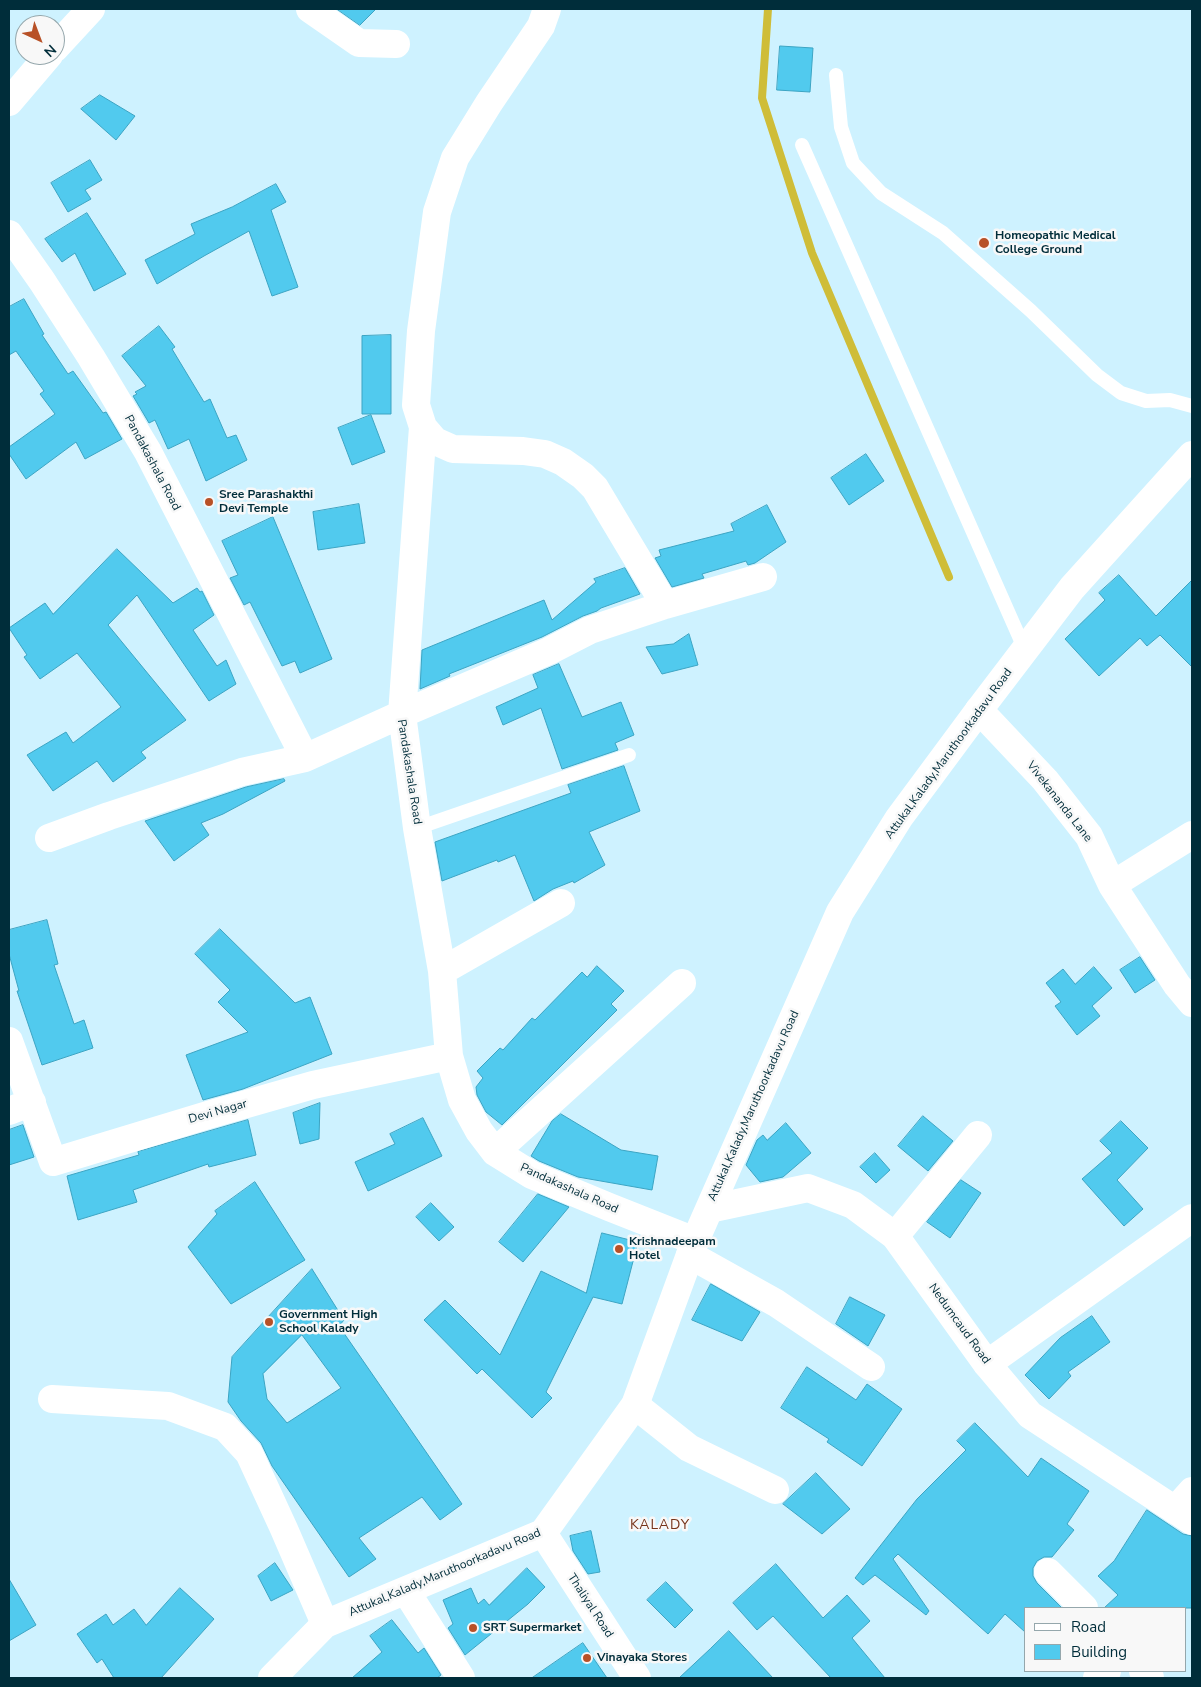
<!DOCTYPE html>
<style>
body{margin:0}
#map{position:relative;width:1201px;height:1687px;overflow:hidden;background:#cef2ff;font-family:"Nunito Sans",sans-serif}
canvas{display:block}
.frame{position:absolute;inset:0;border:10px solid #002d3a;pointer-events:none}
.legend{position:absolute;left:1024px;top:1607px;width:162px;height:65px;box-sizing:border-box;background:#f8f8f8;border:1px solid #95a7ac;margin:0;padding:6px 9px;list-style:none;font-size:15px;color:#002d3a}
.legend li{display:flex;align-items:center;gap:10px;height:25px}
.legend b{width:25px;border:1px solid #95a7ac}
.north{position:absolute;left:15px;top:15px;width:50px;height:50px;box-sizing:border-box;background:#f8f8f8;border:1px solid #95a7ac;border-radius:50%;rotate:137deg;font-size:14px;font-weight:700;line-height:20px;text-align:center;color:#002d3a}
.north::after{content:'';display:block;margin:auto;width:18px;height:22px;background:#b85127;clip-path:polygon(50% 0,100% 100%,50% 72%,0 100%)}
</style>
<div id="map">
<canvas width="1201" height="1687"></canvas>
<div class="frame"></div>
<ul class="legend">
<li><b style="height:6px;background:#fff"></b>Road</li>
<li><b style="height:14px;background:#51caee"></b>Building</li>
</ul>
<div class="north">N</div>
</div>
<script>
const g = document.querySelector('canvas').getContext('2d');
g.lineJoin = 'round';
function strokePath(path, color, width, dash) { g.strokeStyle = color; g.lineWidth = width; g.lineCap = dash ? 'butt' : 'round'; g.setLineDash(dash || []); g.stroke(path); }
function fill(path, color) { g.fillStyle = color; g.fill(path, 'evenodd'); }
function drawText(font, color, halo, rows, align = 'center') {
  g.font = font + ' "Nunito Sans",sans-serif'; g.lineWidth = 5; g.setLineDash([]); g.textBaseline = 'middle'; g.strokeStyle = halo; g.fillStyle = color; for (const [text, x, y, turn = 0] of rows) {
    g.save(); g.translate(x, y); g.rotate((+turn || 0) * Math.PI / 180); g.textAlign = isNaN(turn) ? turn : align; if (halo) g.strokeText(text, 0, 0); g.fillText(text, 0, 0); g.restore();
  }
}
strokePath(new Path2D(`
 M768,9L762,98L812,253L949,577`), '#cfbd38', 8);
const building = new Path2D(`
 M337,9H376L360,25Z
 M780,46L813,48L810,92L777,90Z
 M100,95L135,116L116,140L81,109Z
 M90,160L102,180L85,190L91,199L68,212L51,183Z
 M276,184L286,202L271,210L298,287L272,296L249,231L204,256L157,284L145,260L195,234L191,224L232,207Z
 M87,213L126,274L94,291L75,253L62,262L45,239Z
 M24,299L44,334L42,335L68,374L73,371L103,413L106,412L122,439L85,459L76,442L26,479L9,454V447L55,414L40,394L44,391L16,351L9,355V307Z
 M159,326L175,347L172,349L204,402L210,399L227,438L236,435L247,460L206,481L189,439L168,449L155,420L149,423L133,396L137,394L135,392L146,386L122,356Z
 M391,335V414H362V336Z
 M371,415L385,452L352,465L338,428Z
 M866,454L884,481L849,505L831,478Z
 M359,504L365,543L318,550L313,512Z
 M767,505L786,542L755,563L748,565L746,561L702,574L704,578L672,587L655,558L661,556L659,550L734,531L731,524Z
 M273,517L332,659L300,673L295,661L282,666L250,602L244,605L230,578L238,575L222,541Z
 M117,549L173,603L197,588L200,592L202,591L214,615L193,630L217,666L226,660L236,684L209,701L137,595L108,625L186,720L141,752L146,758L113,782L97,761L53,791L27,755L66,732L73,743L121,707L77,653L40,679L24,657L27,655L9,628L45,603L53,614Z
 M625,568L640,594L601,608L597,611L583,616L542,637L449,674L450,676L420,689L422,650L544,600L552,620L596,582L594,579Z
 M1119,575L1156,616L1192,580V667L1160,635L1147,646L1140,638L1099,676L1065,639L1105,600L1099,593Z
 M689,634L698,665L662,674L646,647L673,644Z
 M559,664L582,717L621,702L634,735L615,743L618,750L562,769L541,708L503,725L496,707L538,688L533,675Z
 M624,766L640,811L589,832L605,865L574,883L573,881L553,889L534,901L515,855L498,862L497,860L442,881L435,842L571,793L568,785Z
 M284,779L285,781L223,814L201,823L209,835L174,861L145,821L246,787Z
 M47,920L58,964L54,965L74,1024L84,1020L93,1048L42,1065L17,991H19L9,954V930Z
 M220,929L295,1003L310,997L332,1054L243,1089L203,1100L186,1055L248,1032L218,1002L230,990L195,954Z
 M1140,957L1155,980L1135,993L1120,970Z
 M597,966L624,991L611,1004L617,1010L502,1125L486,1112L477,1095L476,1087L483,1078L477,1071L500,1048L503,1050L532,1018L535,1020L582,972L587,977Z
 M1094,967L1112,988L1092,1006L1100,1016L1077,1035L1055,1006L1061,1002L1046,983L1063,969L1075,984Z
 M320,1103L319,1139L300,1144L293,1113Z
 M561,1114L621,1150L658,1156L652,1190L578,1177L539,1161L531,1156L552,1121Z
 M923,1116L953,1141L928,1171L898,1146Z
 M423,1118L442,1156L368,1191L355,1162L395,1144L390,1134Z
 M248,1120L256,1155L209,1167L208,1164L133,1190L137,1202L78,1220L67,1176L139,1155L138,1152Z
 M1121,1121L1148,1148L1117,1180L1143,1209L1124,1226L1082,1179L1112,1153L1100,1141Z
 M786,1123L811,1153L783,1177L760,1182L746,1165L757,1140L763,1135L767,1140Z
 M23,1125L34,1157L9,1165V1130Z
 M875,1153L890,1170L876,1183L860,1167Z
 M961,1180L981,1193L950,1238L927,1222Z
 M255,1182L305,1260L231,1304L188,1247L217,1214L215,1211Z
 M538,1194L569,1207L523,1262L499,1242Z
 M431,1203L454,1227L439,1241L416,1217Z
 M602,1233L638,1242L622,1304L593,1297L546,1392L552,1398L532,1418L482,1369L477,1374L424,1320L445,1300L500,1355L541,1271L586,1293Z
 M312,1269L344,1320L339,1326L462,1504L440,1520L422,1497L359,1538L376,1559L349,1577L272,1466L261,1443L241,1421L228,1402L232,1357ZM302,1335L341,1388L287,1423L267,1399L263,1374Z
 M711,1284L760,1312L742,1341L692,1320Z
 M850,1297L885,1315L868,1346L836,1324Z
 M1092,1316L1110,1342L1068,1372L1071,1376L1049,1399L1025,1375L1060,1338Z
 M807,1367L856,1400L867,1384L902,1409L862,1466L827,1442L829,1439L781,1408Z
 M975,1423L1028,1477L1041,1458L1089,1491L1067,1524L1074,1530L1052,1557H1044L1037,1561L1033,1568V1576L1037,1583L1062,1608H1025V1632L1005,1614L988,1634L898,1554L893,1559L929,1611L926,1615L875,1575L863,1585L855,1578L917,1499L966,1450L957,1441Z
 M816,1473L850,1509L822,1534L783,1504Z
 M1147,1510L1183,1534L1192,1536V1608H1104L1118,1595L1098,1576L1114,1561Z
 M591,1531L600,1572L588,1574L573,1551L570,1536Z
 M275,1563L293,1590L271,1601L258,1576Z
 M776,1564L823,1618L847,1595L870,1621L852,1638L885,1678H831L773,1616L757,1630L733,1603Z
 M527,1568L545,1587L528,1604L465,1655L448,1628L453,1624L443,1600L471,1588L478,1604L484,1599L489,1605Z
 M9,1579L36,1625L9,1641Z
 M666,1582L693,1610L675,1628L647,1600Z
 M180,1588L214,1619L161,1678H114L102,1659L97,1663L77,1634L106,1614L113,1625L134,1609L146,1625Z
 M392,1620L418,1653L424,1648L441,1675L437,1678H352L382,1652L370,1636Z
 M729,1631L773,1678H679L710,1649Z
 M583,1643L607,1678H532Z`);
fill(building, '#51caee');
strokePath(building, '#3ca4c3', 1);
strokePath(new Path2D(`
 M836,75L841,127L853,163L881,193L943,233L1031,311L1097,375L1121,393L1146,401L1170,400L1192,406
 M802,145L1025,650
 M417,828L629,755`), '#fff', 14);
strokePath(new Path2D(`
 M310,9L359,43L396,44
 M547,9L541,26L489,103L455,158L437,212L421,331L416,405L423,427L435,441L453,449L523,451L545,454L563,462L583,476L595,488L665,605
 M55,48L91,9
 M9,102L49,55
 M9,234L42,281L91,357L148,452L305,758L402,714L417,828L442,971L449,1056L462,1100L479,1131L495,1152L532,1175L609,1207L695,1241
 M423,427L402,714L549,651L590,630L665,605L763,577
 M979,710L1045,780L1089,836L1112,885L1177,985L1192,1003
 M49,838L109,816L242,772L305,758
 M1112,885L1192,835
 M442,971L561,903
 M9,1041L53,1162L208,1115L313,1085L449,1056
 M9,1111L32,1102
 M495,1152L682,983
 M895,1236L978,1135
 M690,1255L776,1303L871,1367
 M987,1364L1192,1218
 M52,1399L168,1406L225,1427L249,1453L284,1529L325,1624
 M635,1405L689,1448L775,1490
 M1175,1510L1192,1491
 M1048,1572L1084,1608
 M406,1591L461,1678
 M1143,1671L1150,1678
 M1097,1678L1107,1671`), '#fff', 28);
strokePath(new Path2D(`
 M709,1209L808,1188L853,1205L895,1236L987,1364L1030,1415L1192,1521
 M543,1533L637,1678
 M272,1678L325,1624L543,1533L635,1405L695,1241L840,912L899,818L979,710L1072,588L1192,455`), '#fff', 28);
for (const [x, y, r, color] of [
 [984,243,6,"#b85127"],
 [209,502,5,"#b85127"],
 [619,1249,5,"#b85127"],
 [269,1322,5,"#b85127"],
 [473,1628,5,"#b85127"],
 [587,1658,5,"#b85127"]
]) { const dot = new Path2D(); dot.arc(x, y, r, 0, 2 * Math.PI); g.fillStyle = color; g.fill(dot); strokePath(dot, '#f8f8f8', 2); }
drawText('bold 12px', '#002d3a', '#f8f8f8', [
 ["Homeopathic Medical",995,236],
 ["College Ground",995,250],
 ["Sree Parashakthi",219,495],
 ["Devi Temple",219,509],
 ["Krishnadeepam",629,1242],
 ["Hotel",629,1256],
 ["Government High",279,1315],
 ["School Kalady",279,1329],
 ["SRT Supermarket",483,1628],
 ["Vinayaka Stores",597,1658]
], 'left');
drawText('12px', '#002d3a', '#f8f8f8', [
 ["Pandakashala Road",152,463,62],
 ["Attukal,Kalady,Maruthoorkadavu Road",949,754,-54],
 ["Pandakashala Road",409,772,81],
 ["Vivekananda Lane",1059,802,52],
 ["Attukal,Kalady,Maruthoorkadavu Road",754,1106,-66],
 ["Devi Nagar",218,1112,-16],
 ["Pandakashala Road",569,1189,24],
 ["Nedumcaud Road",959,1324,54],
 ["Attukal,Kalady,Maruthoorkadavu Road",445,1573,-23],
 ["Thaliyal Road",590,1606,57]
]);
g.letterSpacing = '1px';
drawText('14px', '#76341a', '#f8f8f8', [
 ["KALADY",660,1526]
]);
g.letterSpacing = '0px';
</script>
